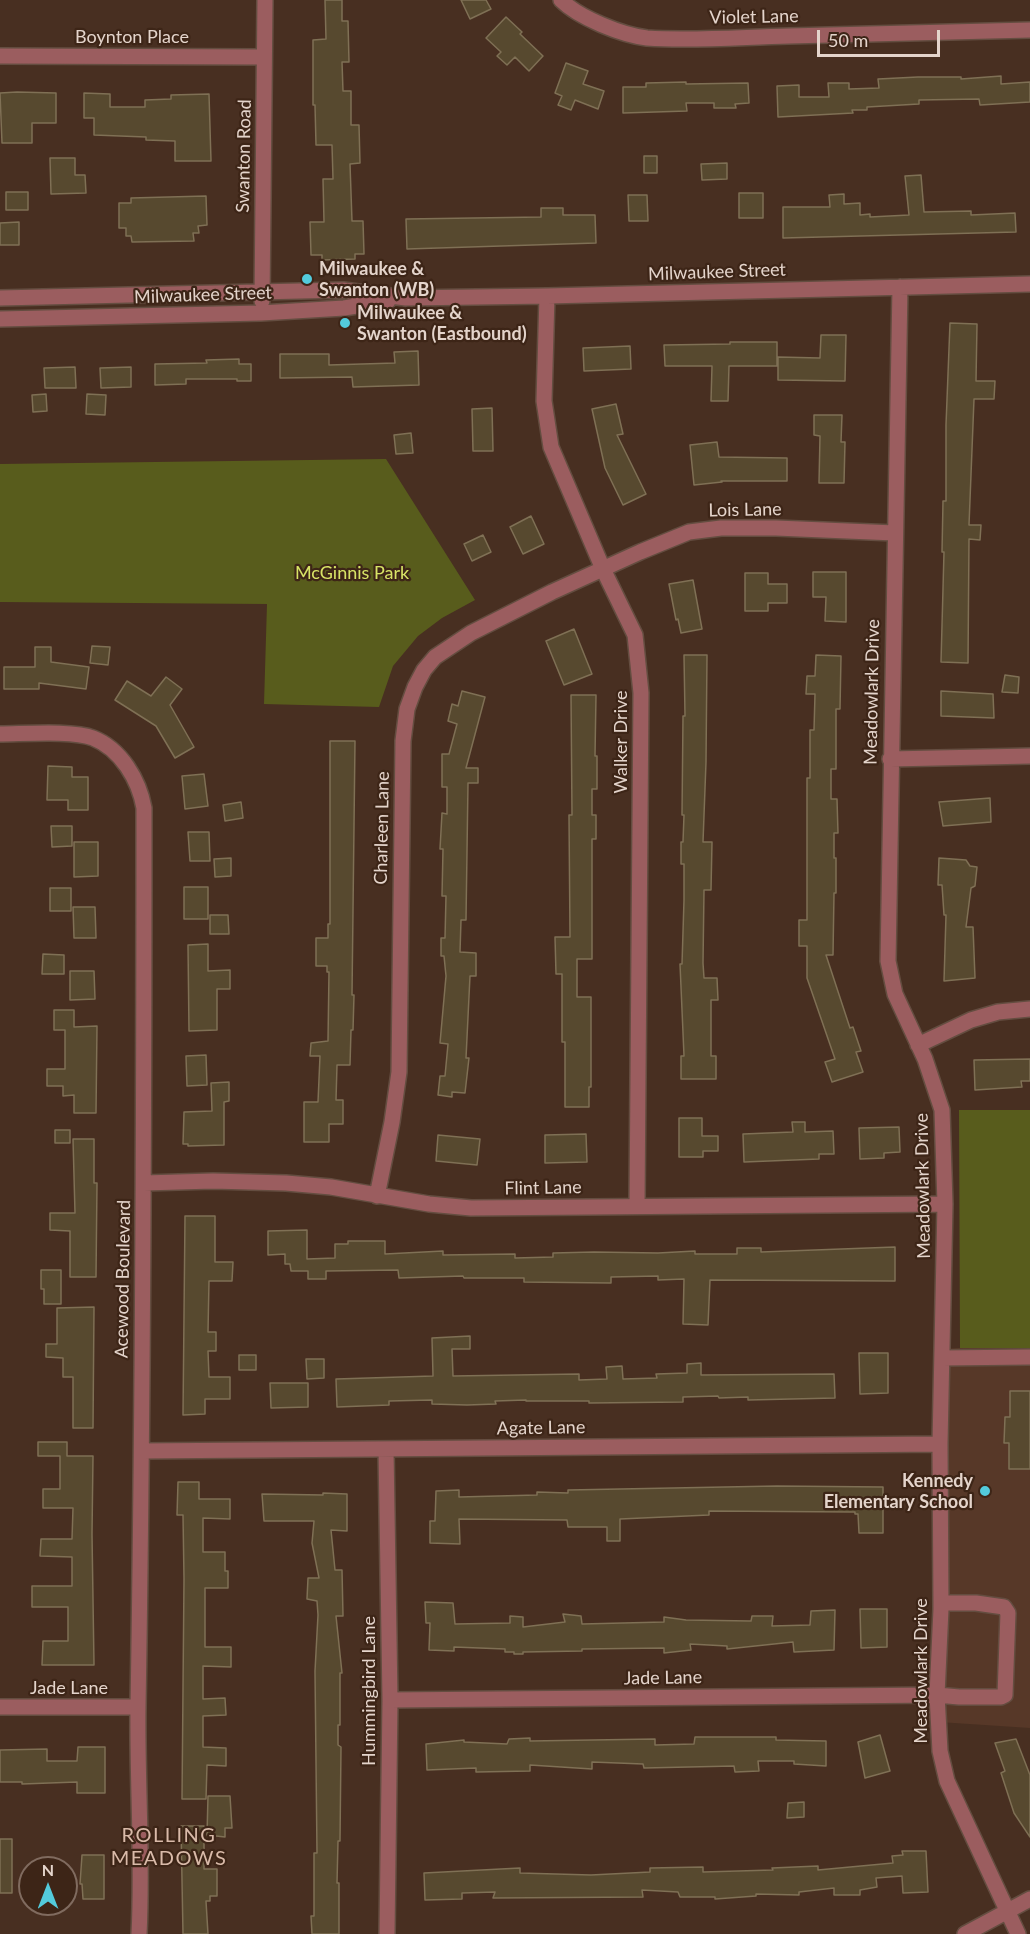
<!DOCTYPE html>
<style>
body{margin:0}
#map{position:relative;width:1030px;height:1934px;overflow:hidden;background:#482f21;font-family:Lato,sans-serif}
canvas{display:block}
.north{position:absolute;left:18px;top:1856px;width:60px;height:60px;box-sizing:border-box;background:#3d2517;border:2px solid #806b5f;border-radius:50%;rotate:0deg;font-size:16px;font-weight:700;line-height:24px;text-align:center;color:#e4d4cb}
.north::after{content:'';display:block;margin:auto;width:21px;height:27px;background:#53cbdc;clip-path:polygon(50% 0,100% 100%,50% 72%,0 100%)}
.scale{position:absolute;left:817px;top:30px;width:123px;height:27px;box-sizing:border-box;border:3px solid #e4d4cb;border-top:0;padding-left:8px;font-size:18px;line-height:21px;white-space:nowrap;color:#e4d4cb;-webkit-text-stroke:4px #3d2517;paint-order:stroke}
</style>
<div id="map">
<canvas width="1030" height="1934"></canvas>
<div class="north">N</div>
<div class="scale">50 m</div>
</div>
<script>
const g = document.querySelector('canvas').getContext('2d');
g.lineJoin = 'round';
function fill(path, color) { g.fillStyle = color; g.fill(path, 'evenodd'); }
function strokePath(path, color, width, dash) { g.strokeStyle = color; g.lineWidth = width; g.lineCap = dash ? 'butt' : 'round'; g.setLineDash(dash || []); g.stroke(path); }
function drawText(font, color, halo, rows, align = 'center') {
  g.font = font + ' Lato,sans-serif'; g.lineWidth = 4.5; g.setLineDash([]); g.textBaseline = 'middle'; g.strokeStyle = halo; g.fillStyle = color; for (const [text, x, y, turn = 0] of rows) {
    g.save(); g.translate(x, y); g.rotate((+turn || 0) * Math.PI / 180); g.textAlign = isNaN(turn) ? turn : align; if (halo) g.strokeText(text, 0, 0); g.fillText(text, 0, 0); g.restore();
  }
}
fill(new Path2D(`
 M960,1348H1030V1728L939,1722L942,1349Z`), '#573828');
fill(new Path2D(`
 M386,459L475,600L442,618L418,636L393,666L379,707L264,704L267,604L0,602V464Z
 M959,1110H1030V1348H960Z`), '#585c1c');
const building = new Path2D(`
 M325,0H342V21H348L349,62H342L343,91H351V125H359L360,163L350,164L352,221H363L364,254H355V259L322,260V255H311L310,222H324L323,179H333L332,145H316L315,105H313V40L326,39Z
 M461,0H486L491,9L470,19Z
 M506,17L522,32L520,34L543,56L529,71L515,57L507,65L497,56L501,52L486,38Z
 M566,63L588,71L583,84L604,91L598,109L575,100L571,110L558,105L562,96L555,93Z
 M1001,76V84L1030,82V102L980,105L979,99L919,100V104L867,107V110H852L853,113L778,117L777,86L799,85V97H829L828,83H849V89L879,88L878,79L918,77H961V79Z
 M686,82V84L748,83L749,103L735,104L736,108H714V103H686L687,111L623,113V87H646V83Z
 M17,92L56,93V123H32V143H2L0,93Z
 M84,93L110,94V107H145V100L171,99V95L209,94L211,161H175V141L146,140V137L94,135V118H84Z
 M644,156H657V173H644Z
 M50,158H75V175H85L86,193L51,194Z
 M727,163V179L702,180L701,164Z
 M921,175L924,212L971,211V215L1015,213L1016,232L783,238V207H830L829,195L844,194V204L860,203V215L870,214V217L909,215L905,176Z
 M6,192H28V210H6Z
 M739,193H763V218H739Z
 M628,195H647L648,221H629Z
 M206,196L207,225L198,226L199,233H193L194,241L132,242L131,236H126V228H119V203H131V198Z
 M541,208H563V215H595L596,243L407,249L406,219L541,217Z
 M19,222V245H0V223Z
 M950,323L977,324L976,381H995L994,399H974L969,525H981L980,540L969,539L968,663L941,662L944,552H942L943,501H946V425Z
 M821,335H846L845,381L778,380V357L820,358Z
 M730,342H777V366H729L728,401H711L712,366H665L664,345L730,344Z
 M630,346L631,369L584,371L583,348Z
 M418,351L419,385L353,387L352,377L280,378V354H329V365L395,363L394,352Z
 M239,359V364H251V381H237V379H186V384L155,385V364L207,363L206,360Z
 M75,367L76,388H45L44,368Z
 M131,367V387L101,388L100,368Z
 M46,394L47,411L33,412L32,395Z
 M87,394L106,395L105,415L86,414Z
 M616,404L623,434L617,435L646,494L623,505L605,468L592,409Z
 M492,408L493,451H473L472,409Z
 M814,415H842L841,442H845L844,483H819L820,436L814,435Z
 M411,433L413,453L396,454L394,435Z
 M717,442L719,457L787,458V481H721L722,482L694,485L690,445Z
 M531,516L544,544L523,554L510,527Z
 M483,535L491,552L472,561L464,544Z
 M813,572H846V622L825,621L826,597H813Z
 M745,573H768V584H787V603H768V611H745Z
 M693,580L702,629L681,633L678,619L676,620L669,584Z
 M574,629L592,674L564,685L546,641Z
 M92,646L110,647L108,665L90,663Z
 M35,647H51V662L89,667L86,689L39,683V689H4V667H35Z
 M684,655H707L706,762L703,842H712L711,890H704L703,963L704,978H717L718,1000H711V1056H716V1079H681V1056H684L680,964H682L684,900V864H681V842H683L684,815H682L683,716H685Z
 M816,655L841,656L840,709H836V769H831V799H837L838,833H834V858H836V893H834L833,955H826L850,1028L853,1027L861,1051L856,1052L863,1072L832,1082L825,1062L835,1059L807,978V946H799V920H807V778H810V730H814L815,694H806L807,676H815Z
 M1005,675L1019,677L1018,693L1002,692Z
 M166,677L182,689L170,705L194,747L175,758L156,726L115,700L127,681L151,696Z
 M462,691L485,697L466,768H478V783H468L466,920H461L460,952L476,953V976H470L466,1058H469L465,1093L452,1092V1097L438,1095L440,1076H445L448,1044L440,1043L446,976L444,956H441V938H445L446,896H442L443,849H440L442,813L447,814V787H442V754H449L457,724L448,721L452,704L458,706Z
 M941,691L993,694L994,718L941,716Z
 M571,695H596L595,756H597V789H592V815H596V839H592V959H577V997H591V1087H589V1107H565V1042H562V974H556L555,937H570L569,815H572Z
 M330,741H355L352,995H354L353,1030H351L350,1065H337L336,1100H343V1124H329V1142H304V1102H318L320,1056H310L311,1043L328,1041L329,972H327V966H316V938H328V924H330Z
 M48,766L72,767V777H88V810H68V800H47Z
 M204,774L208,806L185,809L182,776Z
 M990,798L991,822L943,826L939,802Z
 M241,802L243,818L225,821L223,805Z
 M51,826H72V846L52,847Z
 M188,832H209L210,861H190Z
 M74,842H98V876L74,877Z
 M231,858V876L215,877L214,859Z
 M939,858L966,860L970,866L977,867L975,886L971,888L966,927H973L975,978L944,981L946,915H944L942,885H938Z
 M184,887H208V919H184Z
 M50,888H71V911H50Z
 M73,907H95L96,938H74Z
 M210,915H228L229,934H210Z
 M208,944V971L230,970V989H217V1030L189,1031L188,945Z
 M43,954L64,955V974H42Z
 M70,971H94L95,999L70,1000Z
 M54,1010H74V1027L97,1026L96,1113H74V1095L63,1096V1086H47V1069H65V1030H54Z
 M206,1055L207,1085L187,1086L186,1056Z
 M1030,1059V1081H1021L1022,1087L975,1090L974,1060Z
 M229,1082V1101L224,1102V1145L188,1146V1144H183L184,1112L212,1111L211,1083Z
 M679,1118H702V1136H718V1151H703V1157H679Z
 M792,1122H805V1132L833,1131L834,1154H819V1159L744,1162L743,1134L793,1132Z
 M899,1127L900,1152L884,1153V1158L860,1159L859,1128Z
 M55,1130H70V1143H55Z
 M586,1134L587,1162L545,1163V1135Z
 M438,1135L480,1139L477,1165L436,1161Z
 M73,1139H94V1183H97L96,1277H70V1231L50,1230V1213H75Z
 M185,1216H215V1262H233L232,1281H209L208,1332H216V1351H208L209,1377H230V1399H205V1414L183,1415Z
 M307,1230V1259L335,1258V1244H348V1241H385V1254L443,1251V1255L515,1254V1258L553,1257V1253L594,1252L658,1253L695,1251V1254H737V1248H761V1252L895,1247V1281L710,1280L708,1325L683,1324L684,1279L658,1280V1276L611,1277V1283L524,1282V1278H464L463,1276L399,1278L398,1270L326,1271V1279H308V1271H291L290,1264H285V1254L268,1255V1231Z
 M41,1270H61V1304H44V1289H41Z
 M94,1307L93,1428H73V1377H63V1358L46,1357V1344H57V1308Z
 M470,1336V1349H452L453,1376L579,1374V1380L607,1379L606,1367L622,1366L623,1379L657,1378L656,1374L687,1373V1364L701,1363V1375L834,1374L835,1398L748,1400V1397L719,1398L718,1396L683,1397V1402L589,1403V1401H526V1400L495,1401L496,1404L467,1405L432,1404V1400L389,1401V1405L337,1407L336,1379L433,1376L432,1338Z
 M859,1353H888V1393L860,1394Z
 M239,1355H256V1370H239Z
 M306,1359H324V1378L307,1379Z
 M270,1383H308V1407L271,1408Z
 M1010,1391H1030V1469H1009V1443H1004L1005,1417H1010Z
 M38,1442H67V1456H93L92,1534L94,1665H42L43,1641H68V1607H32V1586H72V1557L40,1556L41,1539H72L73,1508H43V1489H60V1456H38Z
 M178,1482H199V1499H230V1519L203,1518V1552H225V1571H228V1588H205V1647H231V1667L203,1666V1699L225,1698L226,1715L203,1716V1747L226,1748V1766L207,1765L206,1799H182L184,1579L183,1515H177Z
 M777,1486L883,1487V1533H859L858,1514H855V1512L709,1511V1515L620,1519V1541H607V1527H568L567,1520L459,1519L460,1544L430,1543V1521H435L436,1491L459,1490V1497L537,1495V1492L568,1493V1490Z
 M323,1493L347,1494V1531L331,1530L335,1570H342L343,1616H336L342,1673H340V1725H338V1745L341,1747L340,1841H338L337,1883H339V1934H312L311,1916H314V1853H317L315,1671L318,1615L317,1601L307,1599L308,1578H319L312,1543L314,1521H264L262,1494L323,1495Z
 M425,1602L453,1603L455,1624L510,1623V1616L523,1617V1627L565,1622L563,1614L581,1616L582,1624L664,1622V1617L686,1620L751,1621L752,1616H773L772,1626L810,1625L811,1611L835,1610L834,1650L794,1652L793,1642L727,1649V1646L690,1644L691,1650L664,1653V1648L582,1649V1651L523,1652V1654H514V1652H505V1649L454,1647V1651L429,1650L430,1623H426Z
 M860,1609H887V1647L861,1648Z
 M880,1735L890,1771L865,1778L858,1742Z
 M695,1737H776V1740L826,1741V1766L794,1764V1761H758L759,1771L735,1772L734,1766L644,1768L643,1764L592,1762V1769L530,1765V1771L476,1772V1768L427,1770L426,1744L464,1740V1742L507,1744L509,1739L530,1738V1741L655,1739V1745L694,1744Z
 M1016,1739L1030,1775V1837L1014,1813L1001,1773L1005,1771L995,1743Z
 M78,1747H105V1793H77V1782L22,1784V1782H0V1750L47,1749V1761H77Z
 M208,1796H230L232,1828H225V1837L207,1835Z
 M804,1802V1817L787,1818L788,1803Z
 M181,1826H204V1869H217V1896H210V1901H206L208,1934H183Z
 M0,1839H12V1893H0Z
 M902,1851H926L928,1892L903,1893L902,1876L876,1878L877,1887L860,1890V1895H834V1888L799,1892V1895L756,1894V1896L715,1899V1897H680L678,1892L642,1890L643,1897L493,1898L495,1892L462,1893V1899L425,1900L424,1873L520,1868V1873L591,1875L650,1872V1868L703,1867V1872L773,1870L772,1868L818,1866V1870L893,1863L892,1856L903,1855Z
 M82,1855H104V1899H83L82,1884H80Z`);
fill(building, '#57492f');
strokePath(building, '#7f7055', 1.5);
const minor = new Path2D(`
 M561,0C579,18 622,35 647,38C694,41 742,37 789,36C869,34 950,32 1030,30
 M0,56L264,57
 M900,287L888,961L895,994L925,1059L942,1110L945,1204L940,1444L941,1609L937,1695L940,1751L947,1781L1018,1934
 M547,296L544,401L551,447L603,569L635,635L641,693L637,1206
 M0,298L343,290L406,298L547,296L1030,284
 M262,301L265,0
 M0,319L261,313L344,308L388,301
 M0,734C23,734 73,730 93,738C121,749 139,780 144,808C144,1108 143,1408 138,1708C137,1783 143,1859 139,1934
 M890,759L1030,756
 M918,1045L971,1020L998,1012L1030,1009
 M144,1183L213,1181L286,1183L331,1187L429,1204L471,1208L945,1204
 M377,1196L392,1122L399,1072L403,741L407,709L415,687L424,670L435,657L471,633L552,592L640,552L689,532L721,528H776L895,533
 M942,1358L1030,1357
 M386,1449L390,1700L387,1934
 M142,1451L940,1444
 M390,1700L937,1695L959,1697H1001L1005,1695L1008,1613L1004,1607L976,1603H941
 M0,1707H138
 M965,1934L1030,1899`);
strokePath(minor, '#644d40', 18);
strokePath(minor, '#9b5d5f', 15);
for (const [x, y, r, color] of [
 [307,279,6,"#53cbdc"],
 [345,323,6,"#53cbdc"],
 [985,1491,6,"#53cbdc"]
]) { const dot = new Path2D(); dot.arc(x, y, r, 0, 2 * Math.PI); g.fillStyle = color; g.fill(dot); strokePath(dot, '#3d2517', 2); }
drawText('18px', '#e4d4cb', '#3d2517', [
 ["Violet Lane",754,17,-1],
 ["Boynton Place",132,37],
 ["Swanton Road",244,156,-89],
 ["Milwaukee Street",717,272,-2],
 ["Milwaukee Street",203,295,-2],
 ["Lois Lane",745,510,-1],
 ["Meadowlark Drive",872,692,-89],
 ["Walker Drive",621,742,-90],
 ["Charleen Lane",382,828,-89],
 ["Meadowlark Drive",923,1186,-91],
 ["Flint Lane",543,1188,-1],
 ["Acewood Boulevard",123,1279,-89],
 ["Agate Lane",541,1428,-1],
 ["Meadowlark Drive",921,1671,-90],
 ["Jade Lane",663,1678,-1],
 ["Jade Lane",69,1688],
 ["Hummingbird Lane",369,1691,-90]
]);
drawText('bold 18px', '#e4d4cb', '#3d2517', [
 ["Milwaukee &",319,269],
 ["Swanton (WB)",319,290],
 ["Milwaukee &",357,313],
 ["Swanton (Eastbound)",357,334],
 ["Kennedy",973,1481,"right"],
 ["Elementary School",973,1502,"right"]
], 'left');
drawText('18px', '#d8e366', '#3d2517', [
 ["McGinnis Park",352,573]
]);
g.letterSpacing = '1.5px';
drawText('20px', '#d9baa9', '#3d2517', [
 ["ROLLING",169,1836],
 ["MEADOWS",169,1859]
]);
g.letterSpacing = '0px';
</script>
